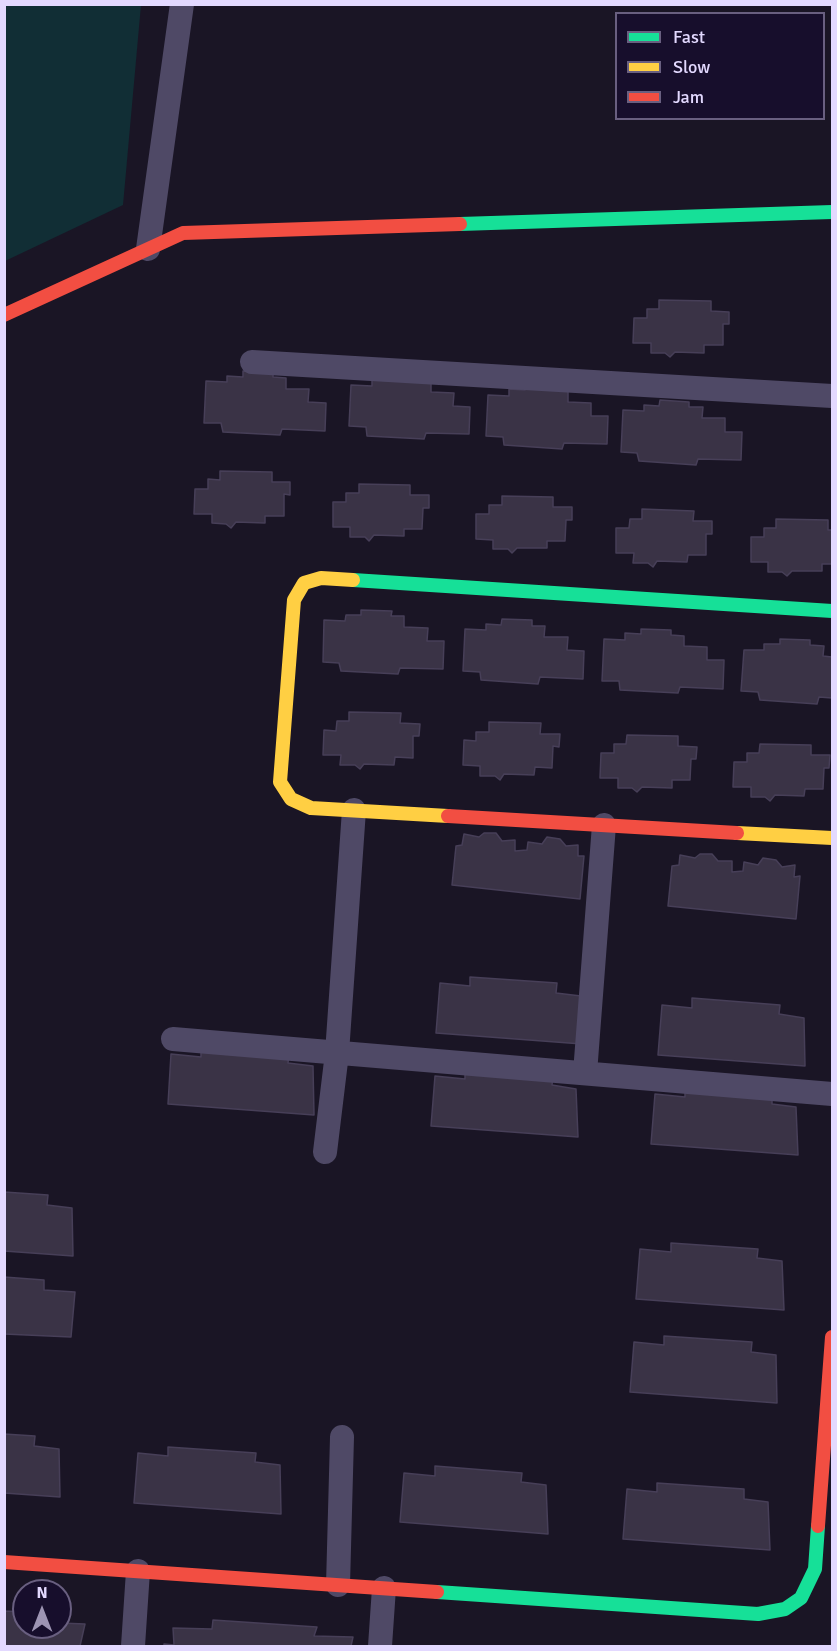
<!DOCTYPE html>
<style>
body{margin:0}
#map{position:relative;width:837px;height:1651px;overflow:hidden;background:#1a1525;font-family:Signika,sans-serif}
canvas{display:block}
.frame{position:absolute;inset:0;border:6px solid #e3d9ff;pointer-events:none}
.legend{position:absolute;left:615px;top:12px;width:210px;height:108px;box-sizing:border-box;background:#170e2c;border:2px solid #695f80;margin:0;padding:8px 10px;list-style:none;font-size:18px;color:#e3d9ff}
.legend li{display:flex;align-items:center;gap:12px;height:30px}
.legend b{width:30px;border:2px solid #695f80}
.north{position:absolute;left:12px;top:1579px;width:60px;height:60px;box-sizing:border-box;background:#170e2c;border:2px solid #695f80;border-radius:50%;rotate:0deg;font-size:16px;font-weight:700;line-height:24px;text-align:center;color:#e3d9ff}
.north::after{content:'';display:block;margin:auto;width:21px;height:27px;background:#9d94b3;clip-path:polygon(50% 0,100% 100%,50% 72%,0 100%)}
</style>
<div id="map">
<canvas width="837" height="1651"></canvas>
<div class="frame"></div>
<ul class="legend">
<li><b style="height:8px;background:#16e098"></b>Fast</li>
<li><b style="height:8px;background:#ffcf43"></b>Slow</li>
<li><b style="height:8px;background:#f24e42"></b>Jam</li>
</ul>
<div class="north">N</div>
</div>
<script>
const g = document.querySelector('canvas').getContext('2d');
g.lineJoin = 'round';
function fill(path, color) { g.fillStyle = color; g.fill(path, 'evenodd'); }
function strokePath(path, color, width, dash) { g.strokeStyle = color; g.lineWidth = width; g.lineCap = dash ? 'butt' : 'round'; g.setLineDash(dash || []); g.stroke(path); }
fill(new Path2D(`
 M4,5H141L123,205L5,261Z`), '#112e35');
const building = new Path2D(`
 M659,300L711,301V311L729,312V324H723V345H704V353L675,352L670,357L665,353H651V343H633L634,318H647V309H659Z
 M243,371L273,372V377L286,378V389H309L308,402L326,403L325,431L282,429L280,435L223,432L221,423H204L206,381L227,382V376L243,377Z
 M372,380L431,382V392L454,393L453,406L470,407L469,434L426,433L424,439L367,436L366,427L349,426L351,385L372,386Z
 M525,384L568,391V402L591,403V416H608L607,444L564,443L562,449L504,445L503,437L486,436L488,395L509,396V389L525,390Z
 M660,400L689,402V407H703L702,418H725V432H742L741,460L698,459L696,465L639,461L637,453L621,452L623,410L644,411V405L659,406Z
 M220,471L272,472V482H290V495L284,494V516H265V523L236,522L231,528L226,524L212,523V514H194L195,489H208V479L220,480Z
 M359,484L410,485V495H429V508H423L422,529H404V536L374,535L369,541L365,537H350V527H333V502H346V493H359Z
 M502,496L553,497V507H572V520H566L565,541H547V548H517L512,553L508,549H493V540L476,539V514H489V505H502Z
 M642,509L694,511L693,521H712V534H706V555H688L687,562L657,561L653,567L648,563H633L634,553H616V528H629L630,519H642Z
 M776,519L828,520V530H832V564H822V571H792L787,576L782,572H768V562H751V537H764V528H776Z
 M361,610L392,611L391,616H404V627L428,628L427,641H444L443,669L400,668L398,674L341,671L339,663L323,662L324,620L345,621L346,615H361Z
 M502,619L532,620V626H545L544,637H568L567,650L584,651L583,679L540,677L538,684L481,680L480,672L463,671L465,629L486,630V624L501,625Z
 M641,629L671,630V635L684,636V646L707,647V660H724L723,689L680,687L678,693L620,690L619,681H602L604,639L625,640V633L641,634Z
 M780,639L810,640V645L824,646L823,656L832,657V698L819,697L817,704L760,700L758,692L741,691L744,650H764V644H780Z
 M349,712L401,713L400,723L420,724L419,736H413V758L395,757L394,765L364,764L360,769L355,765H340L341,755H323L324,730L336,731L337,721H349Z
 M489,722L541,723L540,734H560L559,747L553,746L552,768L535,767L534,775L504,774L500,780L495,776H480V766L463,765L464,740L476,741V732H489Z
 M627,735L678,736V746L697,747L696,759H691L690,780H672V788L642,787L637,792L632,788H618V778H600L601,753H614V744H626Z
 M760,744L811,745V755H830L829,768H824L823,789H805L804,796L775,795L770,801L765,797H751V787H733L734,762H747V753H759Z
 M484,833H496L502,841L515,840V851L527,850L528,842L542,844L547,837L560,839L566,846L578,845V856H584L580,899L452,885L456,846L462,845L464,834L479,837Z
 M700,854H712L718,861H732V872L743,871L744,862L758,865L763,858L776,860L782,867L795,865L794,877L800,876L796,919L668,906L672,866L679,865L680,855L695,858Z
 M470,977L557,983L556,993L581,996L582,1044L436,1033L440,983L470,986Z
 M692,998L780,1005L779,1014L804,1018L805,1066L658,1055L662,1005L692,1008Z
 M201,1048L289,1054L288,1063L313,1066L314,1115L168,1104L171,1054L201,1057Z
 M465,1069L553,1076L552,1085L576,1089L578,1137L431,1126L435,1076L465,1079Z
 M685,1088L772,1094V1104L796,1107L798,1155L651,1144L655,1094L685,1097Z
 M4,1192L48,1195L47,1205L72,1208L73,1256L4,1251Z
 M671,1243L758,1249L757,1258L782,1261L784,1310L636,1299L640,1249L671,1252Z
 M4,1277L44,1280V1290L75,1292L71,1337L4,1334Z
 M664,1336L752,1342L751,1352L776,1355L777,1403L630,1392L634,1342L664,1345Z
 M4,1434L35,1436L34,1446L59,1449L60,1497L4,1493Z
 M168,1447L256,1453L255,1462L280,1465L281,1514L134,1503L138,1453L168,1456Z
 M435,1466L522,1473L521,1482L546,1485L548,1534L400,1522L404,1473L435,1476Z
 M657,1483L744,1489V1499L768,1502L770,1550L623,1539L627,1489L657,1492Z
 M4,1611L24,1612V1627H60V1623L85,1624L80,1646H4Z
 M213,1620L317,1627L314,1636L353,1637L351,1646H164V1644L174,1645L173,1628L212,1629Z`);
fill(building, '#3a3346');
strokePath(building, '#473f58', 1.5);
strokePath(new Path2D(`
 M148,249L182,4
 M252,362L832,396
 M173,1039L832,1094
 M585,1073L604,825
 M325,1152L337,1053L354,810
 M338,1585L342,1437
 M133,1646L138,1571
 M380,1646L384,1588`), '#4f4966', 24);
strokePath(new Path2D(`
 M460,224L832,212
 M353,580L832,611
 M437,1592L758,1614L785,1609L801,1598L815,1569L818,1526`), '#16e098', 14);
strokePath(new Path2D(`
 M353,580L321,578L304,583L294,600L280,782L291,799L311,808L448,816
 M737,833L832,838`), '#ffcf43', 14);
strokePath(new Path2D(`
 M4,315L183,233L460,224
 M448,816L737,833
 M818,1526L832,1337
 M4,1562L437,1592`), '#f24e42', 14);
</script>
